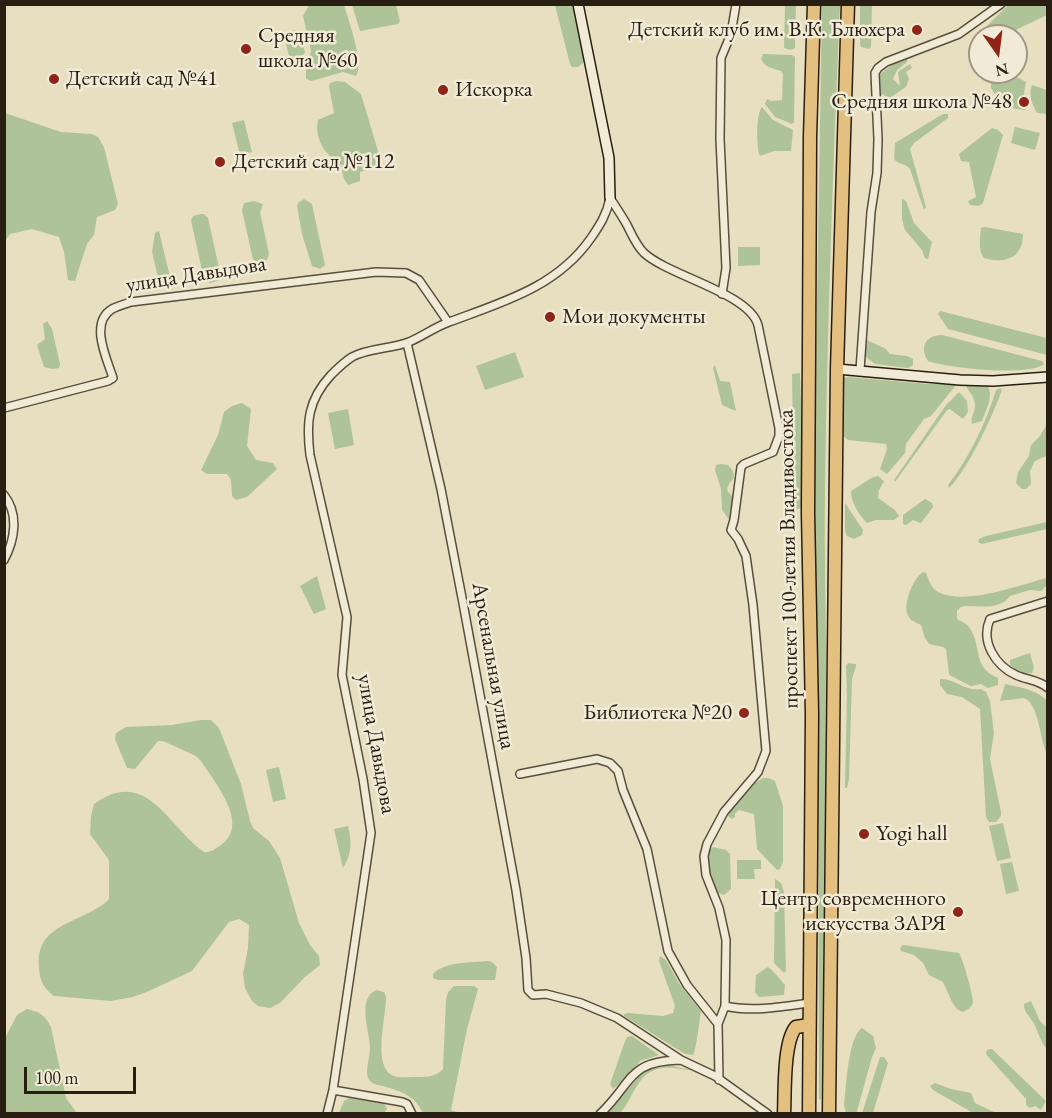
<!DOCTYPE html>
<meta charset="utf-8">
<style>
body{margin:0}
#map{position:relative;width:1052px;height:1118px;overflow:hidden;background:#e8dfc0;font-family:"EB Garamond",serif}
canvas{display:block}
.frame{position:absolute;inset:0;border:6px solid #281e11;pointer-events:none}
.north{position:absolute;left:968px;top:24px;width:60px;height:60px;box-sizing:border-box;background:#f0ead6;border:2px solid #a09887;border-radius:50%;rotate:166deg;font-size:16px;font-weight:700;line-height:24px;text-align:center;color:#281e11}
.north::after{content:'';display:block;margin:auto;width:21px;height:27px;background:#8f2418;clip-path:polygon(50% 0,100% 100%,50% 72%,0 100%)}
.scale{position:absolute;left:24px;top:1067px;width:112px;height:27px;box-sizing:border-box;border:3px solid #281e11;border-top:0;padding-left:8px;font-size:18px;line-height:21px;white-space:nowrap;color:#281e11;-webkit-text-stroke:4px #f0ead6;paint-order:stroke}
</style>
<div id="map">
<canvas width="1052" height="1118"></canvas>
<div class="frame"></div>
<div class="north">N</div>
<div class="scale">100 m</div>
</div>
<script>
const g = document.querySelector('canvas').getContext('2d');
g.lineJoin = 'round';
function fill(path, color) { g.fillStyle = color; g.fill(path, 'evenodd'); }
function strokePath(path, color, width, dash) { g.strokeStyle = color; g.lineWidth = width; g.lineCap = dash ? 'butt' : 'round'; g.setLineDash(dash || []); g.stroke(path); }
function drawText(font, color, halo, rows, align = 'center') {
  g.font = font + ' "EB Garamond",serif'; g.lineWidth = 5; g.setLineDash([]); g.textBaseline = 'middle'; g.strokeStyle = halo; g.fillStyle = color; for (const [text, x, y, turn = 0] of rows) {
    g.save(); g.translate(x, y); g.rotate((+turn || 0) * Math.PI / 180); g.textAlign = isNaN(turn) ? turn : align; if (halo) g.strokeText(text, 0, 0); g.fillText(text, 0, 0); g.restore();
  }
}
fill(new Path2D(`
 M840,4C833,168 827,331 825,494C824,549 826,604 826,659C826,806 824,952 821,1099L819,1100L818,656L814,479L822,5Z
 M309,5H344C348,19 365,65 356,76L343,72L311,81L306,79V68L311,51L303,16Z
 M352,5H396L400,21L398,24L360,31Z
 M555,5H573L584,56V62L578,67H572L570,64Z
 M785,5H796L795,48L791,50L784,48Z
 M860,5H872L871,47L869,49L861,47L860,44Z
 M1008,5H1047V15L1003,36H985L984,29Z
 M295,30L300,32L305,52L303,55L292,58L289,56L284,36L287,33Z
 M763,54L792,55L795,57L794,122L792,124L775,117L765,104L767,99L771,101L782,100L783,74L781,71C773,68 765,68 761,59Z
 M908,57L907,62L897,70L893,79L900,86L898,72L910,64L912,68L906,72L909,79L906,87L888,99L883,94L879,97L880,102L878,107L879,75L898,60Z
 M1008,72L1026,82L1024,93L1027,107L1025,110L1003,107L991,88V81Z
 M336,81L345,82L361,94L381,161L378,167L360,172V181L348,185L344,179L341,166C326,154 314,141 318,120L334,113L329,86L330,83Z
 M1032,85L1047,90V114L1037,113C1032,103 1028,96 1032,85Z
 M762,107L773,120L793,130L791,151H774L760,156C756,146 756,114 762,107Z
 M5,113L61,132L92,134L98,137L104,147L118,204L115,210L97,217L94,235L87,244L75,281L68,280L64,252L59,237L32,229L10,234L5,241Z
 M943,114H948V118L914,143L910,149L926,207L924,210L910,169C905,163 899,165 894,159L895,143Z
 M244,120L252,152L240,155L232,123Z
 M1015,127L1040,133L1035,150L1011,143Z
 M992,128L998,130L1003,135L983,203L979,206L970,205L968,201L976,197L969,162L961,161L959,154Z
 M304,199L312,204L325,265L320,269L312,266L302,234L297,206L298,203Z
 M902,199L906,201L914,223L932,242L928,259L925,258L922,250L905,230L902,219Z
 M254,201L263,204L260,212L269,254L267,260L259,262L253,260L242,210L244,203Z
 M201,214H204L208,218L221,277L218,281L210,283L204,280L191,220L193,216Z
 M985,227L1023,234C1023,259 1004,264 984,258C978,251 980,237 981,228Z
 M159,231L171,281V286L167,288L160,286L152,252L155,233Z
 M738,247H760V265L738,266Z
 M940,311L1047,338V355L948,329L938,314Z
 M47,321L52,329L60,364L59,368L52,369L44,367L37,345L45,339L43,324Z
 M942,335L1042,361L1044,364C1028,377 948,368 928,361C919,347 926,335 942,335Z
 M867,340L886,349L890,354L907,356L913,359V365L908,368L875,364L865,356Z
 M515,352L524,377L485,390L476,366Z
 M715,365L720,381L730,382L736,411L722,405L713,368Z
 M800,373L804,493L803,507L794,511L789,509L787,503L793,497L794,477L788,471L786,466L793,436L792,374Z
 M848,377L929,384H955L956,385L931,416L924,419L906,444L905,453L887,474L880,469L887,449L886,444L848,440L842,435L844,378Z
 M987,384C994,396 987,408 982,421L972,424C970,417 976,411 975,404C974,396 969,392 966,386Z
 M1000,388L1002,390C992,417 969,468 949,488L948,485C969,458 986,423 996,390Z
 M959,392L967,401L968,412L963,419L950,409L947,410L895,482L894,480L946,405Z
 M242,403L251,409L247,446L256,460L273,463L277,469L247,497L236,500L232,496L231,480L227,474H207L201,470L218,435L224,412L232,406Z
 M348,409L354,445L335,449L328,413Z
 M1047,424L1046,456L1035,461L1030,471L1031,484L1026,489H1022L1016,483L1018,472L1029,456L1031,445L1040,436Z
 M720,464L728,465C743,481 724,481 728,492C729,493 731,494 732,496C735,502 732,514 730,521L722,510L721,489L715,470L716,465Z
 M878,476L884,481L879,490L878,498L895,510L899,516L894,520H876L867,523C859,515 851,503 851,491L873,477Z
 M925,499L932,503L933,507L921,523L913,520L906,525L903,524V515Z
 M845,503L863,530L862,535L854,539L847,536L845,531Z
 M1047,522V529L982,544L978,542L979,539L986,536Z
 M923,572L926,573C929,580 931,588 938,592C967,606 1018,585 1047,578V585L1041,591L1030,590L1010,596C1000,610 982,606 965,606L961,607L957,611V619C962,622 966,623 969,627C983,646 971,667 998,678V685L988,688L981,684L971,686L951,676L949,674L946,649L943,647L929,644L925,638L921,625C917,623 911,621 909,617C901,607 913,578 923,572Z
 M317,576L326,609L314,614L300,586Z
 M1030,653L1034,668L1032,673H1019L1010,665V660Z
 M848,663L856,664V666L852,679L849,779L847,788H845L847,696L846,666Z
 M940,679C955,678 965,692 981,689L986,692L990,701L994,733L990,759L1001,812V816L996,822H989L986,817L980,709L962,697L947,694L940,685Z
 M1005,684C1019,687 1038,690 1047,701V754C1040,741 1039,703 1024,698L1000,701Z
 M201,720H211L219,728L241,784L250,821L253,828L269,841L280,858L299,923L310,945L319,956L320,965L305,977L280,1003L270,1008L258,1006L252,1001L245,988L243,974L248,948L249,925L239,919L229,922L192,971L149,991L133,997L111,1001L54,996C44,989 40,981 39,969C35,930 65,926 94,910C99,907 105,904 109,899V860L90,834L91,816L94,804C147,766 167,826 204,852C210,853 215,849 221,845C251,824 214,782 201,761L196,756L163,741H158L135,769L127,768L115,739L116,733L126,727L172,725Z
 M279,767L286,799L273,802L266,770Z
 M763,778H769L775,781L783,806V862L780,869L777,870L757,849L754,814L739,810L735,813V817L732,819L728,816C731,802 751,785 763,778Z
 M1003,823L1011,858L997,861L989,826Z
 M348,826C352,841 352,854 343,868L334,829Z
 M713,847L726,850L730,854L731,889L724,895L715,892L708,873L706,854Z
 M737,860H761V869H754L755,879H737Z
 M1012,862L1019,891L1006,894L1000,864Z
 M775,879L781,883L784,892L786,971L784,973L774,963Z
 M903,945L959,953C963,959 973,995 973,1002C972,1008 967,1010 962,1012L957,1009L952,1002L943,982L929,975L923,963L914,955L901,951L900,948Z
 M660,956L666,960L680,985L701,1011C700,1018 696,1051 693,1055L685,1054L624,1016V1014L628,1013L663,1016L673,1013L675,1006L659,961Z
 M488,961L492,962L497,967L495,980H438L433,978V974C445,961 471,963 488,961Z
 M768,967L773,971L785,985L784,995L759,997L755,992L756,975Z
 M454,986H474L478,989L467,1029L451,1110L461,1113H423C415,1096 401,1091 383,1086C379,1085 374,1085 370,1081C363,1074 371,1055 370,1046C369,1030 357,999 376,990L384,992L386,996C387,1015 371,1067 394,1076C400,1078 407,1077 413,1077C424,1077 435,1078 443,1069L446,999L448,992Z
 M1031,1001L1040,1021L1047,1028V1049C1040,1042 1038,1030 1033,1022C1029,1015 1024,1013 1024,1004Z
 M27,1009C40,1012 45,1015 51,1027L66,1098L77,1113H5V1038L17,1015Z
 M862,1028L873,1036L876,1048L872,1057L857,1111L856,1113H846L844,1105C846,1089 848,1036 862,1028Z
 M632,1036L659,1055L640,1061L630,1075L613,1089L610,1084L625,1041L627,1037Z
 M990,1049H992L1046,1101L1041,1110L1035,1106L1030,1108L1026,1105V1099L986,1054L987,1050Z
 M880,1057H884L888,1063L873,1113H862Z
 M662,1064L691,1070C682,1070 671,1066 662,1068C636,1072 635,1097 620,1113L607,1114L645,1069Z
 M935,1083L951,1089L971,1093L975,1103L996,1113H973L933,1090L930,1086Z
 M349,1098L384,1103L387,1109L384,1113H339L344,1101Z`), '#afc398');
const street = new Path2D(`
 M610,198C616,207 622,216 627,225C632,235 636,245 644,253C669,276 749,293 758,325L779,428V436L773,452L744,464L741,467L734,520L731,530L738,539L746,556L753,605L766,751L758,772L724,812L707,844L704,856L706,875L719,908L726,940L725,1006L718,1024L719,1080
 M722,294L726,268L720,139L721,58L731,34L736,4
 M407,343L441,489L463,603L516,890L526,958L528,990L533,995L546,994L581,1003L617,1018L681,1060L715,1076L768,1114
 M860,370L871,212L877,173L878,139L875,73L878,68L886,62L959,34L1001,4
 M4,408L108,381L113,378C107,359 89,323 112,309C118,306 125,304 131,302L376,272L406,273L419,280L448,322
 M4,495C19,514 15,540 4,560
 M1048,601L990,619C980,642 996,666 1016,675C1027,680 1039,680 1048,688
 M520,774L597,759L610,763L618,771L623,790L647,849L668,951L687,985L718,1024
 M725,1006C752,1012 781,1007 809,1003
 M333,1090L402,1102L407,1104L412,1114
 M327,1114L333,1090L371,833L363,779L342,675L347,617L310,455C306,422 308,400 331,375C337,369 344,362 352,357C368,348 391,349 409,342C423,336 435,327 449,322C503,302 557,287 591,238C600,225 607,214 610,198
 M600,1114C633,1083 627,1061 680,1060`);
const secondary = new Path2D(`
 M578,4L609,158L610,198
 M837,369L960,380L993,381L1048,377`);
const highway = new Path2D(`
 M784,1114C785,1094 783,1042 796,1027L809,1025
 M809,1114L812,714L808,513L809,349L810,137L814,4
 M829,1114L837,369L848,4`);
strokePath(street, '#584e3d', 10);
strokePath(secondary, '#281e11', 12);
strokePath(highway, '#281e11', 15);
strokePath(street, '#f0ead6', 7);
strokePath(secondary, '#f0ead6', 9);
strokePath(highway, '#e4c080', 12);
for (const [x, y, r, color] of [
 [917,30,6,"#8f2418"],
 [246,49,6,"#8f2418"],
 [54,79,6,"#8f2418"],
 [443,90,6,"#8f2418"],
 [1024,102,6,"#8f2418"],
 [220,162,6,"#8f2418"],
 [550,317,6,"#8f2418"],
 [744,713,6,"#8f2418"],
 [864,834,6,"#8f2418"],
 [958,912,6,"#8f2418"]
]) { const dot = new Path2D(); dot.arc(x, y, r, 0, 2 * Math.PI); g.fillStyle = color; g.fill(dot); strokePath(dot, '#f0ead6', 2); }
drawText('22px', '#281e11', '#f0ead6', [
 ["Детский клуб им. В.К. Блюхера",905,30,"right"],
 ["Средняя",258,36],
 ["школа №60",258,61],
 ["Детский сад №41",66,79],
 ["Искорка",455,90],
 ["Средняя школа №48",1012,102,"right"],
 ["Детский сад №112",232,162],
 ["Мои документы",562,317],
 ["Библиотека №20",732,713,"right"],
 ["Yogi hall",876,834],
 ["Центр современного",946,899,"right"],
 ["искусства ЗАРЯ",946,924,"right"]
], 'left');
drawText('22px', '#281e11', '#f0ead6', [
 ["улица Давыдова",196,275,-9],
 ["проспект 100-летия Владивостока",789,559,-91],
 ["Арсенальная улица",493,666,80],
 ["улица Давыдова",376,744,80]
]);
</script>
